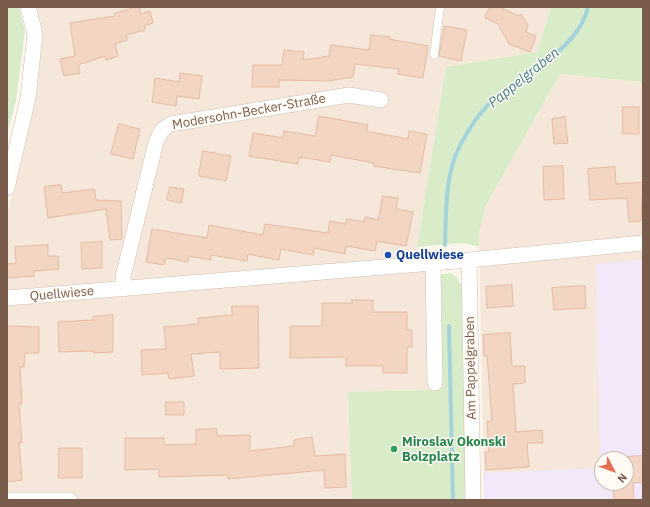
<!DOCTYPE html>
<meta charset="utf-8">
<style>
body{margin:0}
#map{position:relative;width:650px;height:507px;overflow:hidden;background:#fdf6ec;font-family:"IBM Plex Sans",sans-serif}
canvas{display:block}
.frame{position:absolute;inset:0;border:8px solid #7a5c4d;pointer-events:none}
.north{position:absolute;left:594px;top:451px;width:40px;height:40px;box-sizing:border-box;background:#fffaf3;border:1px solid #cabbb1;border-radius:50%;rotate:131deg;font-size:11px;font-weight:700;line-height:16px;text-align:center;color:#7a5c4d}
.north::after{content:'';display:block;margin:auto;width:14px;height:18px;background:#e76f51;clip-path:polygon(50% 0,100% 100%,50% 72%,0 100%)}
</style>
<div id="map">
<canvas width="650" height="507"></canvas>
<div class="frame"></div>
<div class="north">N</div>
</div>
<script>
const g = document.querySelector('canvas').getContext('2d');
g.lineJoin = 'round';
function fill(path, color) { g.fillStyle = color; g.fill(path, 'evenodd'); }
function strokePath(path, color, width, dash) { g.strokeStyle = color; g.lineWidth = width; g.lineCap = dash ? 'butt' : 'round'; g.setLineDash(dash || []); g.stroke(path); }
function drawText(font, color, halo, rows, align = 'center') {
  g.font = font + ' "IBM Plex Sans",sans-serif'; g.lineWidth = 3; g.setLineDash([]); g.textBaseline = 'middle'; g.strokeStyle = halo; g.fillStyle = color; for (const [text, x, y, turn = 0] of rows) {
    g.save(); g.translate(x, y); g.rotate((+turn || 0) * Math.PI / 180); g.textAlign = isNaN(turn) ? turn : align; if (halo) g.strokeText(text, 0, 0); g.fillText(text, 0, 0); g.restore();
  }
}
fill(new Path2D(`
 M36,7H551L537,52L446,67L417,247L427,278L430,390L348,392L424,500H7V216L34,98L42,34Z
 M560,74L643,82V500H484L479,233L486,205ZM602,459H626V483H602Z`), '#f5e8da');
fill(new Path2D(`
 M643,260V500H484L483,473L600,468L596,264ZM602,459H626V483H602Z`), '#f3e8fa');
fill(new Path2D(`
 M7,7H19L25,31L16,101L7,133Z
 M551,7H643V82L560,74L486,205L479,233V246L461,243L417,247L446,67L537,52Z
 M451,273L457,277L460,284L464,285L468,500L352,499L348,392L430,390L439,382L437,275Z`), '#d8ecc9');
strokePath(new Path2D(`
 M445,245C446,216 445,184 455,157C461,141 477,115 490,103C521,73 578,52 588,7
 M449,326L453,500`), '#a5d3da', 4);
const building = new Path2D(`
 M136,7H139L141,14L150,11L153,23L144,26L145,30L126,35L127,40L115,44L118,56L106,60L105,56L78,65L80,73L64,76L60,59L75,56L70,23L115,16L114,14Z
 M490,7H499L519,16L521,14L528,25L526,32L536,36L530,52L509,44L498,24L485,18Z
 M445,26L467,30L461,61L439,56Z
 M371,35L390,37L389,39L428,46L423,78L398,74L399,69L355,64L353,77L328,81L279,80V87H252L253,65H282L284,50L304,52L303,60L329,56L331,45L369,50Z
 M180,73L202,76L199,99L177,96L176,106L152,102L155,78L179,82Z
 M623,107H639V134H623Z
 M319,116L368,125L366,131L408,139L409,131L427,134L420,173L373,166L374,163L331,155L330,162L299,157L298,164L249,156L253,133L283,138L284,131L315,136Z
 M565,117L568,143L554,144L552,119Z
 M119,124L140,129L133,159L111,154Z
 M203,151L231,156L226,181L199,176Z
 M563,166L564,199L544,200L543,167Z
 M615,167L616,184L643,182L641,221L629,222L627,198L590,200L588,169Z
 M61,185L62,193L94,189L96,200L121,201L122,239L110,240L106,209L48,218L44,187Z
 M170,187L184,189L181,203L167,200Z
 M383,196L398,198L396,209L413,212L406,246L377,241L375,251L346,246L345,254L314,248L313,255L281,249L279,260L248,254L247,261L211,255V260L189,256L188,262L166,258L164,265L146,262L152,229L207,238L209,225L263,235L265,224L328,233L330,221L346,224L347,219L364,222L365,217L378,220Z
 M102,242V268L82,269L81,243Z
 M48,245V256H58L59,269L34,271V276L7,278V264L16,263L15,247Z
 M512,285L513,306L487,308L486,287Z
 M585,286L586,308L554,310L552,288Z
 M352,300H373V312H407V330H412V347H407V373H383V366H346V357L290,358V326H322V303H352Z
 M232,306H258L259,368L220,369V352L191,354L194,376L169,379L168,373L142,375L141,350L166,349L164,327L198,324V318L232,315Z
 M113,315V352L93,353V351L59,352L58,322L93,320V317Z
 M7,326L39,327V353H25L24,367H20L22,404H19L22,443H19L22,480L7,482Z
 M510,333L512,366H525V383L513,384L516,432L542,430L543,443H527L529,467L486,470L485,452H489L487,421H492L487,356H484L483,335Z
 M166,402H184V415H166Z
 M217,429V436L250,435V451L294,446V440L312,437L315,456L345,454L346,487L325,488L324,470L228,479V475L159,477V469L125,470V438H164V445L196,444V430Z
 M59,448H82V478H59Z
 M643,456V482L633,483L634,500H614L613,483H626V457Z`);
fill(building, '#f3d5c3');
strokePath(building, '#e6bba3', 1);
const lane = new Path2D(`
 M434,55L440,7`);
const street = new Path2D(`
 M7,188L28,98L35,34L28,7
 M469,260L473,500
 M433,263L435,383
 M124,289L123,277L156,142L162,130L171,124L349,95L381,100
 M7,298L469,260L643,243
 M7,500H70`);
strokePath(lane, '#d1beb0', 9);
strokePath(street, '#d1beb0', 16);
strokePath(lane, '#fff', 8);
strokePath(street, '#fff', 15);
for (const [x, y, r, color] of [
 [388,255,4,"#1a4fb4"],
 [394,449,4,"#2e9e5b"]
]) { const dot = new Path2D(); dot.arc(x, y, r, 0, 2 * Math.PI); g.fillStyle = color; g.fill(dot); strokePath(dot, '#fffaf3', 1.5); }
drawText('13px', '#7a5c4d', '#fffaf3', [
 ["Modersohn-Becker-Straße",249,112,-10],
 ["Quellwiese",62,294,-5],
 ["Am Pappelgraben",471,368,-91]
]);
drawText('bold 13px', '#164399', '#fffaf3', [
 ["Quellwiese",396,255]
], 'left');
drawText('bold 13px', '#27864d', '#fffaf3', [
 ["Miroslav Okonski",402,442],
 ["Bolzplatz",402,457]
], 'left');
drawText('italic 14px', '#437c86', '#fffaf3', [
 ["Pappelgraben",524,78,-39]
]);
</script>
